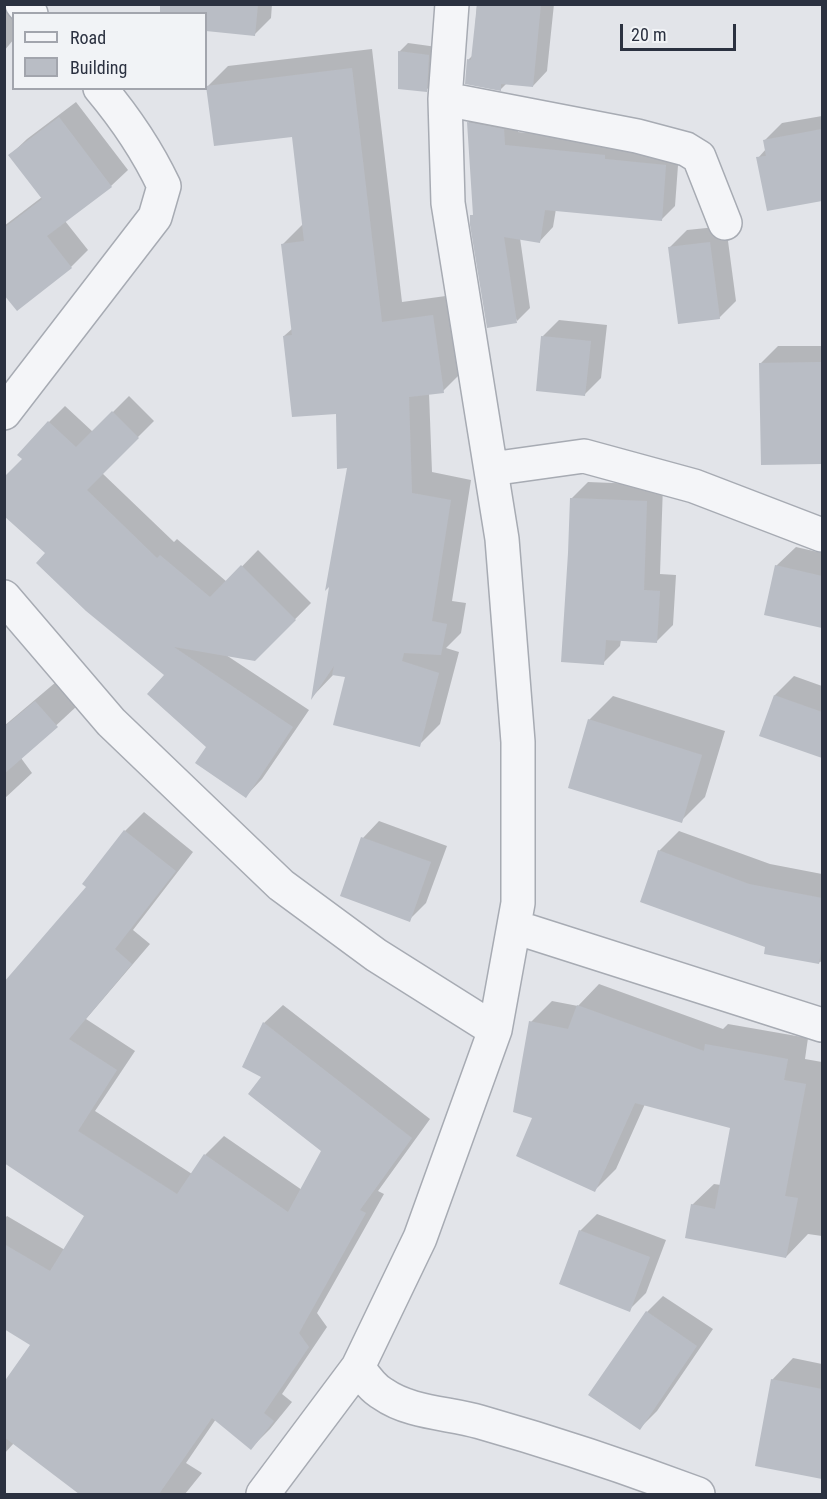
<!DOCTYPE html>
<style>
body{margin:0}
#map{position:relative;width:827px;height:1499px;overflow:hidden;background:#e2e4e9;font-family:"Roboto Condensed",sans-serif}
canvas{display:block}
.frame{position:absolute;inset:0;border:6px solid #2b3140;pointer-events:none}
.legend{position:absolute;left:12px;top:12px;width:195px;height:78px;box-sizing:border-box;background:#f1f3f6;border:2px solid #a2a5ad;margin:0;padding:8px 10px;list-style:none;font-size:18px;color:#2b3140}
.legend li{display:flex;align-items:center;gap:12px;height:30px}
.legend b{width:30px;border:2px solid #a2a5ad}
.scale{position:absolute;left:620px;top:24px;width:116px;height:27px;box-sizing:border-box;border:3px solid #2b3140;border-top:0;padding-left:8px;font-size:18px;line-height:21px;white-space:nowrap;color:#2b3140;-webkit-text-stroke:4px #f1f3f6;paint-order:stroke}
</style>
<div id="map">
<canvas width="827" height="1499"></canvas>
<div class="frame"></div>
<ul class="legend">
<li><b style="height:8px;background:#f4f5f8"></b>Road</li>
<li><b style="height:16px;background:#b9bdc5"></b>Building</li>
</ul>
<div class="scale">20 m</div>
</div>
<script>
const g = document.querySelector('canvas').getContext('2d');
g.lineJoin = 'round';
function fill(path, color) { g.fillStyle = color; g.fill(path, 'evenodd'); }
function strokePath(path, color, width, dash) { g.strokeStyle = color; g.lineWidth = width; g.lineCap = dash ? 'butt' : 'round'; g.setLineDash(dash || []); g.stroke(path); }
fill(new Path2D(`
 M4,4H10L14,14V39L4,51Z
 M220,4H272L271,18L254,35Z
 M477,4H554L547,71L533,86L507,83L501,89L468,60L473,55Z
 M408,43L437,47L435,82L426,90L399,52Z
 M372,49L402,302L453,295L464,370L443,391L429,393L432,472L471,480L452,601L466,603L461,633L446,648L459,652L440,724L419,745L346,676L334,674L313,696L349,467L337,413L284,336L293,328L283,244L303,224L293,135L207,87L228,66Z
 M76,102L128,170L111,186L65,221L88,250L71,267L17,309L4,293V226L42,197L10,155L27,139Z
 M482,109L517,116L518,132L618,142L679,152L675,206L661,220L556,209L553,227L540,241L520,238L530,308L517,321L472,216L474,213L468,123Z
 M822,116V199L768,209L758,158L766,149L765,140L782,123Z
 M726,226L736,301L719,318L670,247L687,230Z
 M559,320L607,325L601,378L585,394L542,337Z
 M778,346H822V463L763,464L761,363Z
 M129,396L154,421L102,473L174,542L177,539L227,582L258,550L311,603L255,660L226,655L309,710L262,779L246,796L207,747L166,675L47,553L24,458L49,422L65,406L93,432Z
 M588,482L663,485L660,574L676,575L673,625L656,642L621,640L620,646L603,663L571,499Z
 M796,547L822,553V626L766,613L776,566Z
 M794,676L822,686V756L761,735L775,695Z
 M56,682L77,706L21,758L32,773L4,799V726Z
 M613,696L725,731L705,797L681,821L589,720Z
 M144,812L193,852L133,930L150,944L86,1019L135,1051L95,1111L192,1174L205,1155L224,1136L302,1190L323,1150L263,1076L264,1023L283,1005L430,1119L378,1191L384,1194L317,1313L327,1327L282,1394L292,1402L270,1429L251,1448L216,1419L186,1463L202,1473L185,1494H77L79,1492L14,1443L4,1454V1385L33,1344L4,1327V1219L7,1216L65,1250L86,1215L4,1161L88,887L125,831Z
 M379,821L447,846L426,903L409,920L342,895L363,838Z
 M679,831L770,864L822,874V961L818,963L767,946L659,851Z
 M599,984L723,1029L728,1024L808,1038L805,1059L822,1062V1236L808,1234L786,1257L692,1205L714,1184L721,1185L732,1127L645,1104L616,1169L595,1190L534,1117L531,1022L552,1001L578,1006Z
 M597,1214L666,1240L646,1293L629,1310L580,1231Z
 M663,1296L713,1329L657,1411L640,1428L647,1312Z
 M793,1358L822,1364V1478L756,1465L772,1380Z`), '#0003');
fill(new Path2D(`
 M160,4H258L255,36L206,31V14H160Z
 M477,4H541L533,87L501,84V91L465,84L467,59L471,60Z
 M398,51L429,55L427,92L398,89Z
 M352,68L382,322L433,315L444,393L409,397L412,493L451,500L432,621L447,624L441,655L404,653L402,661L439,673L420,747L333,725L345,677L332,675L334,666L311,700L329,587L325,591L347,468L337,469L336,414L292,417L283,336L292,335L281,244L304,241L292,137L214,146L206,86Z
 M59,117L112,187L47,236L72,268L17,311L4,295V228L42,199L8,155Z
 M467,122L504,129L505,145L605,155V159L666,165L662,221L545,210L540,243L504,237L517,323L487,328L470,225V215H473Z
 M822,129V201L767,211L756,157L766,156L763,140Z
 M710,242L720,319L678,324L668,247Z
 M541,336L591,341L585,396L536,391Z
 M821,362L822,464L761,465L759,363Z
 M112,411L139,438L87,490L157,558L160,555L210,597L241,565L296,620L255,661L174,647L293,727L246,798L195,763L206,747L147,694L164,675L86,611L36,563L45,553L4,516V477L22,459L17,455L48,421L76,447Z
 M570,498L647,501L644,590L660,591L657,643L606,640L604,665L561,662L568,553Z
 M775,565L822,576V628L764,615Z
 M774,695L822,712V758L759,736Z
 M35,701L58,727L4,774V727Z
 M588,719L702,755L682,823L568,788Z
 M124,830L176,871L115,949L132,964L69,1039L117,1070L78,1131L177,1194L204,1154L288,1212L321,1151L248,1094L261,1077L242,1067L263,1022L412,1138L360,1210L366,1213L299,1333L309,1347L264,1413L274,1421L251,1450L212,1418L159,1494H79L4,1437V1382L30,1345L4,1329V1244L50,1271L84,1216L4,1163V982L86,887L82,884Z
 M361,837L431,862L410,922L340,896Z
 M658,850L749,884L822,898V943L819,964L764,954L765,947L640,902Z
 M577,1005L704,1051L705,1044L788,1059L784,1080L806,1084L785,1196L798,1198L786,1258L685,1238L691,1204L715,1209L730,1128L635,1103L595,1192L516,1156L532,1118L513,1112L529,1021L568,1029Z
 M579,1230L650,1257L630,1312L559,1284Z
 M646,1311L697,1346L640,1430L588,1395Z
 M771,1379L822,1389V1479L755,1466Z`), '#b9bdc5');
const minor = new Path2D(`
 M22,4L31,14
 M445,99L637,136L686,149L699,157L725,223
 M4,413L155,217L164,186C147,150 126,119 100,88
 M491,469L584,456L694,486L822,535
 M4,597L111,722L281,885L376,955L495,1030
 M515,927L822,1025
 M358,1367C365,1377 372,1388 383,1394C410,1413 449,1413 480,1422C554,1443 626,1467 698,1494
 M263,1494L358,1367L420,1238L495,1030L518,903V742L502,539L448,203L445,99L452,4`);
strokePath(minor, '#a7abb3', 36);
strokePath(minor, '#f4f5f8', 33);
</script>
